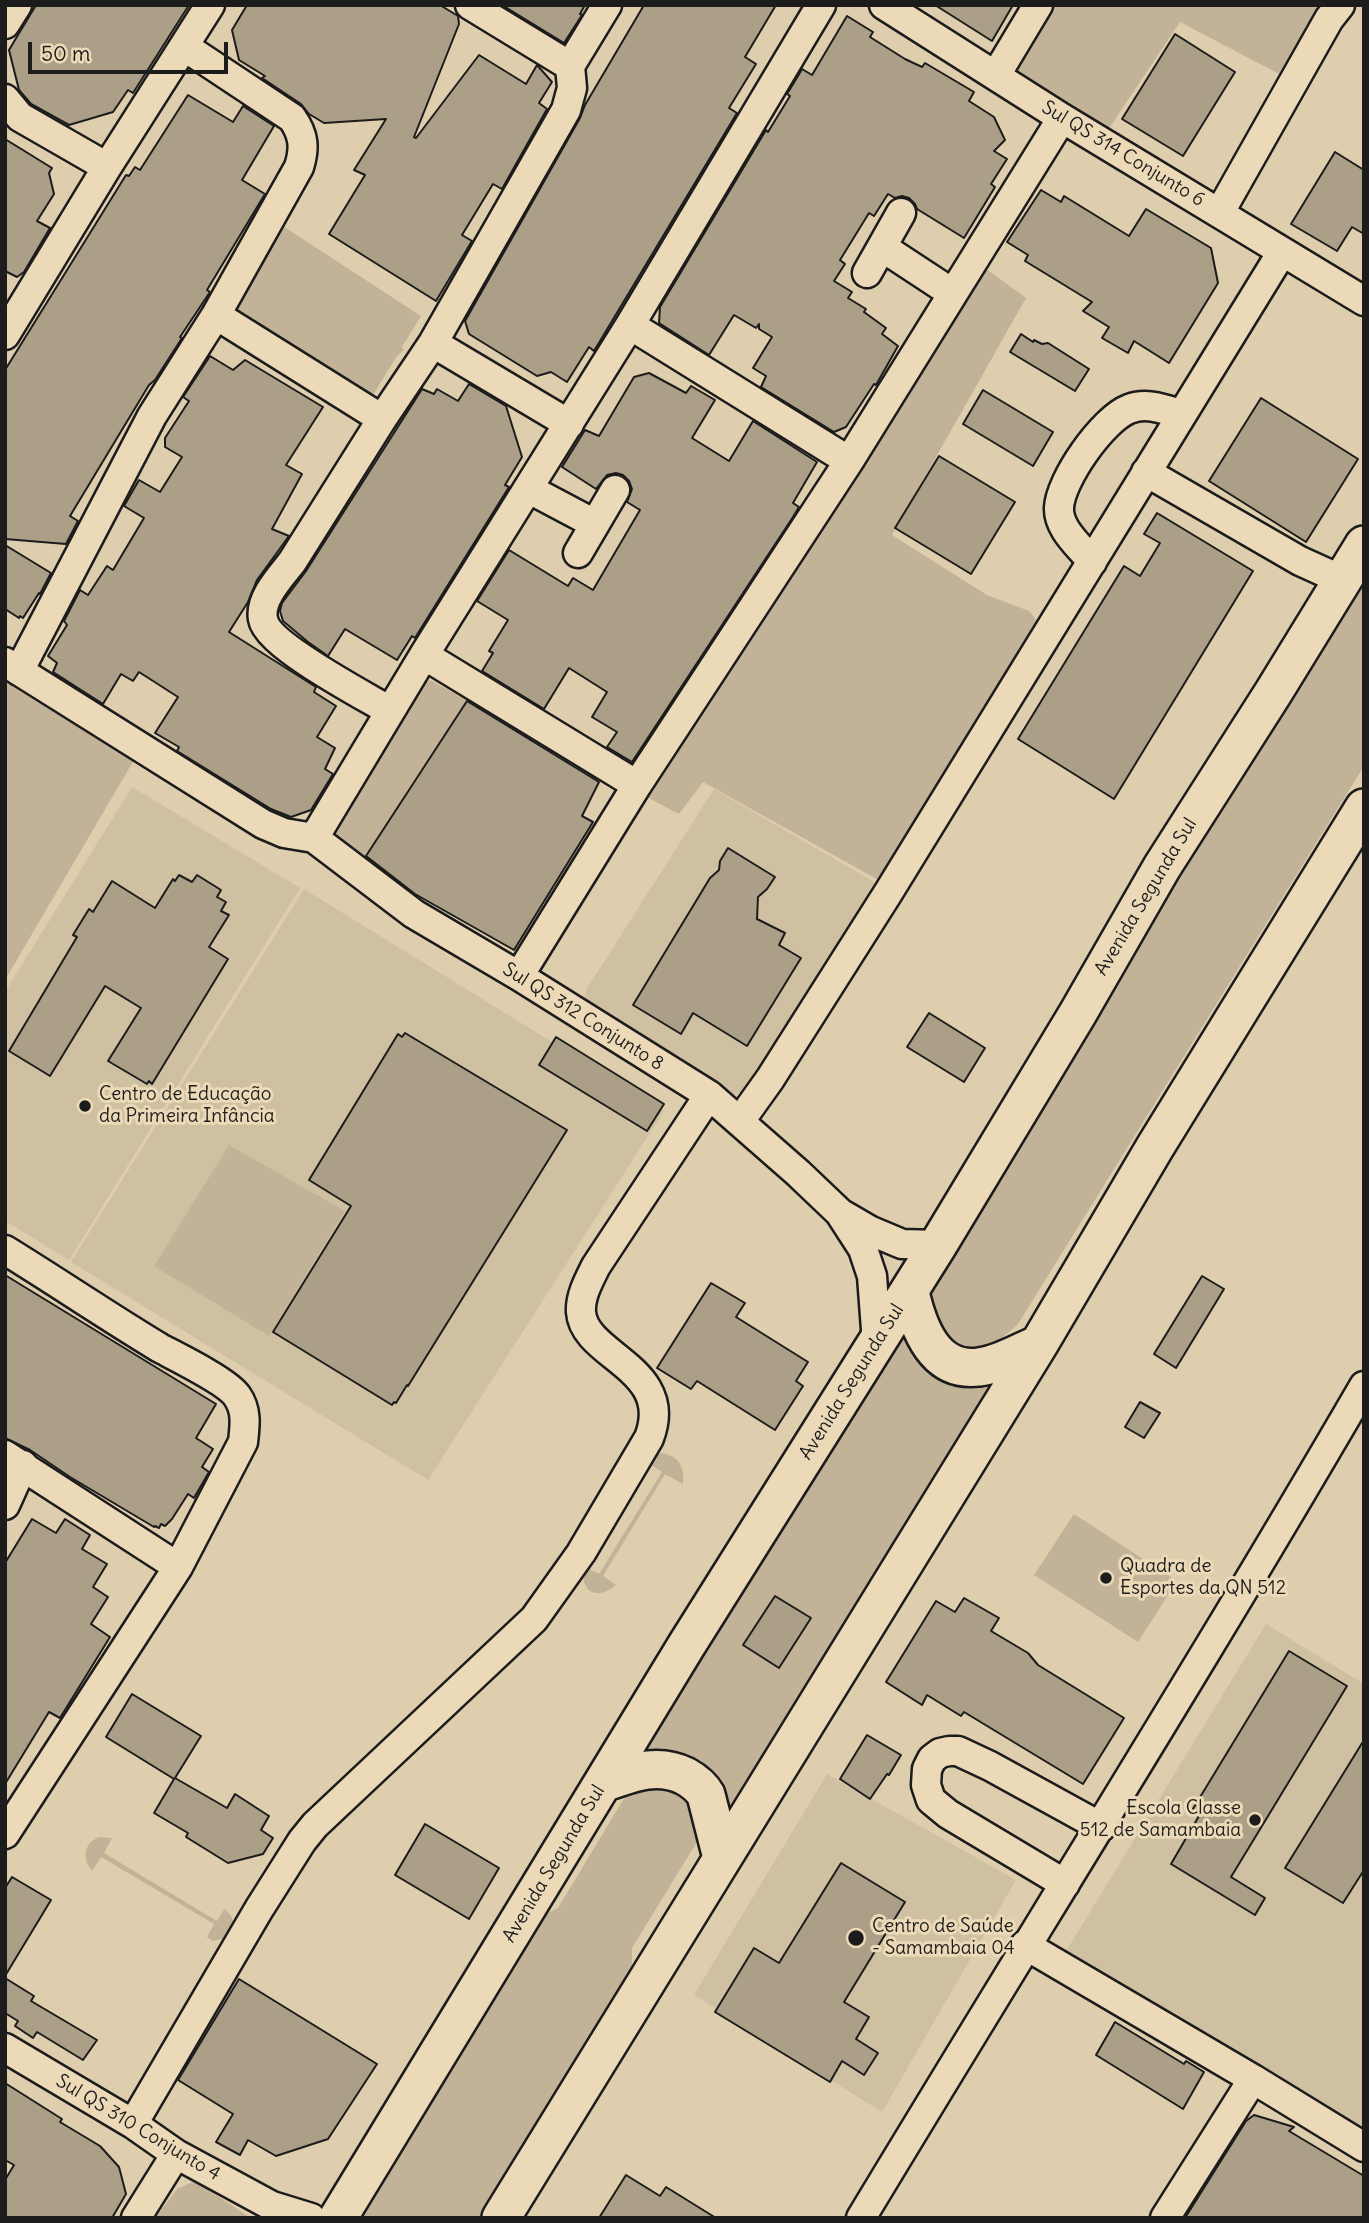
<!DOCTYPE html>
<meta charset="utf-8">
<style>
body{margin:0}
#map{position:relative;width:1369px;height:2223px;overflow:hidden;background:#dfceae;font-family:Delius,sans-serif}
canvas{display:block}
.frame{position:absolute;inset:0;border:7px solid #1c1c1c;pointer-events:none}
.scale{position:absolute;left:28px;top:42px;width:200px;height:32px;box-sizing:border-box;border:4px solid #1c1c1c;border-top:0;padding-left:9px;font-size:21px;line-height:24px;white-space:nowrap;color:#1c1c1c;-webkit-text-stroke:5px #ecd9b7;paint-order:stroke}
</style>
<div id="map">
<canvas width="1369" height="2223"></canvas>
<div class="frame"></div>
<div class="scale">50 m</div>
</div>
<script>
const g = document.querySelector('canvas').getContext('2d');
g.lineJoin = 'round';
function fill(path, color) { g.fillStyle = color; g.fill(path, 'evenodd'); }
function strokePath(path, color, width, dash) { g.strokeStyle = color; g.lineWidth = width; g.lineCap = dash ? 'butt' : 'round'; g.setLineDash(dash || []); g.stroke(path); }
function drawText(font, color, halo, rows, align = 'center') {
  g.font = font + ' Delius,sans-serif'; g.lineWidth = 6; g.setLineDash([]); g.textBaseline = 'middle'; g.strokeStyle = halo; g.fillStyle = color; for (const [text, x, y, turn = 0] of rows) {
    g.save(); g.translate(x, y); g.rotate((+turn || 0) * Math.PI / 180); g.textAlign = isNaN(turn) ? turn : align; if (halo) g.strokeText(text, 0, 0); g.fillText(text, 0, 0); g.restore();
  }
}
fill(new Path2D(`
 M132,787L300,888L69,1260L5,1221V992Z
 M714,789L876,883L757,1085L727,1098L583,1004L586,990Z
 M304,889L664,1111L428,1480L71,1262Z
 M1266,1624L1364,1684V2138L1063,1956Z
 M827,1774L1016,1880L882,2112L694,1995Z`), '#d0c0a2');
fill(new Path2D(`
 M1051,5H1327L1283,76L1180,22L1108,130L1013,68Z
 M263,213L421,316L402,347L404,350L397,356L373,395L212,294Z
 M981,265L1026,298L892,535L987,595L1029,611L1037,621L880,881L703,782L679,814L645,796Z
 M1364,558V766L1018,1324L992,1347L971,1356L942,1346L921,1306Z
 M5,677L134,760L5,980Z
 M430,680L467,700L362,861L329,840L422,685Z
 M229,1145L345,1211L269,1336L154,1266Z
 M902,1323C919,1383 943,1374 997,1380L727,1819L633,1761Z
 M662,1453C679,1456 685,1467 683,1484L665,1474L603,1576L616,1585C596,1602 579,1591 584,1566L599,1574L662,1472L648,1463L657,1454Z
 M1074,1514L1177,1581L1138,1642L1034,1575Z
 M649,1783L686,1793L701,1828L697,1842L632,1948V1973L484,2218H354L539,1917L558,1908L623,1800L635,1790Z
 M99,1837L112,1838L104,1853L217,1921L224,1909C237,1918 234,1927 227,1938L213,1941L207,1937L214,1924L101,1857L92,1871C82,1858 83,1844 99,1837Z
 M195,2181L251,2218H155L177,2189Z`), '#c2b398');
const building = new Path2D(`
 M36,5H189L133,93L128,90L113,112L69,125L31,104L19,90L9,50Z
 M247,5H440L458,16L459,24L414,137L416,138L479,55L526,84L537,65L552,82L539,103L547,109L502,189L493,184L462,235L472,241L436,301L329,234L365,175L354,170L386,119L324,123L309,114L301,104L262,78L265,76L239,60L232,30Z
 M502,5H585L580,14L582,15L564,43Z
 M644,5H776L745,57L756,64L729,108L737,113L594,351L589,347L567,382L551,372L537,376L469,334L465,321L580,118L585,105Z
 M935,5H1013L992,41Z
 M847,16L873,32L870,37L905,59L922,67L925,63L974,92L969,101L994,117L1005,140L994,151L1007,159L991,184L995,187L964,238L917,209L915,204L909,198L902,196L895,198L888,194L874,216L869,213L840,260L845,264L834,281L852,292L848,298L866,309L864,312L886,328L882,334L898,346L876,385L874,384L846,427L834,432L761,387L766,376L753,368L772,337L759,329V324L756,328L734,315L709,355L659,323L660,307L766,130L768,132L790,96L787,94L798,76L802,69L812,75Z
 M1175,34L1235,72L1183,156L1122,119Z
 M188,95L233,122L243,106L274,126L242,180L265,194L207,290L210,292L180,337L182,338L155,380L149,385L70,516L78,521L66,544L5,539V370L126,175L129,176L135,167L140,170Z
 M5,139L52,168L49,173L54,194L37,221L50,228L24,272L17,277L5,271Z
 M1335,152L1364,170V234L1352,227L1337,251L1291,224Z
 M1041,190L1061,202L1064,196L1129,236L1146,209L1211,248L1218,283L1169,363L1134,341L1128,353L1102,338L1109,327L1083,311L1092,302L1025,261L1028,255L1007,242Z
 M1021,334L1033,342L1034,340L1042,344L1048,343L1089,369L1075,391L1010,352Z
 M210,356L233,370L245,360L323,407L286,465L302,474L272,529L289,536L257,580L248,602L229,632L316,687L314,692L336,706L317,737L335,748L325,769L333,774L311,810L291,817L271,809L177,751L179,747L155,733L178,697L139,672L133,681L121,674L103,704L53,672L57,663L48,656L67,625L64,621L80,590L88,595L107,566L113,570L144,518L124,506L139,480L160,492L182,457L165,447V438L189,401L183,397Z
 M649,373L686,393L691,386L715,400L692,438L729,461L753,421L817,462L793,503L799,507L793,517L632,762L607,747L617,732L592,717L607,692L569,668L544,709L482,671L493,653L489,651L508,620L477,601L509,550L568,586L573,578L593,590L640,510L627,502L632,489L629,481L623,475L616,473L607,475L596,489L562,467L585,430L599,436L634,377Z
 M469,384L506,406L522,457L505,485L509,487L415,638L412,636L397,660L345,629L328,656L308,642L283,621L280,611L282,603L306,571L422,389L434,394L437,389L458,401Z
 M983,390L1053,432L1033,466L963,424Z
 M1261,398L1358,459L1306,542L1209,481Z
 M939,456L1015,502L971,574L895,528Z
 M1157,513L1253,571L1114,799L1018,739L1124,566L1140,576L1160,543L1144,534Z
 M5,545L51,573L40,594L39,593L23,618L20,616L19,618L5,609Z
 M467,701L599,782L582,816L593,822L514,950L415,894L366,856Z
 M728,848L775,877L767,889L758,897L757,919L785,933L779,945L801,958L747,1046L693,1013L681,1034L633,1005L710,878L719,870L720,861Z
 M179,875L192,882L197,875L221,890L217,897L226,902L221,911L229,915L209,947L228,959L152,1084L149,1081L147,1084L108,1061L141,1008L105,986L50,1076L9,1051L77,937L73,935L89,909L93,912L112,881L155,908L173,879L175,881Z
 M929,1013L985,1048L964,1082L907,1047Z
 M405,1033L567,1130L408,1386L407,1385L396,1403L394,1402L392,1405L273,1332L351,1206L309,1180L398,1034L402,1037Z
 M556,1037L664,1104L647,1131L539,1065Z
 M5,1275L216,1404L196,1438L213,1449L202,1467L209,1472L194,1498L188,1494L172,1519L165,1526L161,1524L159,1528L155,1526L154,1527L70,1477L30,1450L5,1438Z
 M1202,1276L1224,1289L1176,1368L1154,1354Z
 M711,1283L745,1303L736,1317L808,1362L796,1381L803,1386L775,1430L697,1381L691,1389L657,1368Z
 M1140,1402L1160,1413L1144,1438L1125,1427Z
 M32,1519L56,1533L65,1519L90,1535L82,1549L107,1564L93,1587L108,1597L91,1624L110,1637L60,1718L49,1712L5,1784V1563Z
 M775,1596L811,1618L779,1668L743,1645Z
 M964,1598L999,1618L991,1631L1028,1653L1038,1665L1124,1718L1083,1784L964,1712L961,1716L927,1695L922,1705L886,1682L936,1601L955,1612Z
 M1289,1651L1347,1686L1231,1877L1265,1898L1255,1915L1171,1864L1199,1816L1191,1812Z
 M132,1694L201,1736L175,1778L227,1808L235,1794L269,1816L261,1830L273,1838L263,1854L228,1863L186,1837L188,1833L154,1813L174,1779L106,1737Z
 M867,1735L901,1755L889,1775L887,1774L870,1799L840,1779Z
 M1364,1740V1870L1343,1903L1285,1868Z
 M425,1824L499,1868L469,1919L395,1875Z
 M841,1863L905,1902L844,2002L869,2017L856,2039L878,2053L864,2075L842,2061L830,2082L715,2012L754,1948L779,1963Z
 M12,1877L51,1900L5,1976V1888Z
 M5,1978L34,1996L31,2001L97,2040L83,2060L37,2032L33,2038L15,2026L18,2021L5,2013Z
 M239,1979L377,2064L328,2139L276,2156L248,2140L240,2155L216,2142L233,2114L178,2080Z
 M1115,2022L1184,2064L1186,2061L1204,2072L1183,2109L1096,2055Z
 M5,2083L62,2119L60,2122L100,2146L119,2167L126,2194L112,2218H5V2180L14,2165L5,2160Z
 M1254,2115L1294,2127L1289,2131L1364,2176V2218H1185L1246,2121Z
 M626,2175L660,2196L666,2187L716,2218H599Z`);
fill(building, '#ac9f87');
strokePath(building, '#1c1c1c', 2);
const minor = new Path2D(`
 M821,5L630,325L424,655L637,785L849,461L1062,118
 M884,5L1062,118L1364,301
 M5,24L17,5
 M570,66L607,5
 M996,75L1038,5
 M5,99L20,117L107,167
 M1220,212L1329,19L1340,5
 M882,247L952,293
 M867,273L901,213
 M216,315L382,419
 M630,325L849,461
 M5,335L107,167L210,5
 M433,343L569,424
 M1146,472L1300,561L1342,580
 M529,489L595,524
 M578,553L615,490
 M1092,562C1080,546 1058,529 1059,508C1060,480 1103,419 1129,409C1146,402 1164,409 1181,414
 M5,662L263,824L284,833L314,838L424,655
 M19,671L152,416L216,315L299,167C305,148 304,135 292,118L185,47
 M390,711C365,696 267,645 263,619C259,599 281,576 292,562L382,419L433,343L566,110L572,88L570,66L470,5
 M314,838L414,914L519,976L709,1095L798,1173L840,1213L871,1231L902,1244L938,1245
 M519,976L637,785
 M740,1121L770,1079L888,893L1282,252
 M841,1215L863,1249L872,1276L877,1343
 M5,1250C57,1282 107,1316 160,1348C177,1357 228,1382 237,1396C247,1410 245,1425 243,1442L178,1567L5,1834
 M5,1455L178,1567
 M5,1505L23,1465
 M1065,1884L948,1814L931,1800L926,1785L927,1769L932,1759L940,1753L949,1751H958L990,1766L1101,1827
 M1025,1945L1253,2079
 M5,2048L133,2124L176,2154L272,2206L311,2218
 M133,2124L259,1909L302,1841L315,1825L534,1619L581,1553L649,1438C676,1368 584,1357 581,1312C580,1296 589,1280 596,1266L709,1095
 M136,2218L176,2154
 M861,2218C1028,1941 1201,1666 1364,1386
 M1165,2218L1253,2079L1364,2147`);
const major = new Path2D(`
 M910,1292C918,1327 934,1373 979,1367C999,1365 1020,1352 1039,1344
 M603,1783C631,1773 657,1762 685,1776C694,1781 701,1786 706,1795L722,1858
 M338,2218L686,1646L938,1245L1078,1013L1162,867L1273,693L1364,545
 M501,2218L1039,1344L1155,1147L1364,808`);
strokePath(minor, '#1c1c1c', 33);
strokePath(major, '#1c1c1c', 42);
strokePath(minor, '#ecd9b7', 28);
strokePath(major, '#ecd9b7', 37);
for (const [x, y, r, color] of [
 [85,1106,7,"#1c1c1c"],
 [1106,1578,7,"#1c1c1c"],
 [1255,1820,7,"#1c1c1c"],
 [856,1938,9,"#1c1c1c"]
]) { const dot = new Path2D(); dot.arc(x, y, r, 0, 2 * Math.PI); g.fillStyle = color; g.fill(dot); strokePath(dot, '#ecd9b7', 2.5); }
drawText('19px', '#1c1c1c', '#ecd9b7', [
 ["Sul QS 314 Conjunto 6",1123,154,31],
 ["Avenida Segunda Sul",1146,897,-59],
 ["Sul QS 312 Conjunto 8",583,1017,32],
 ["Avenida Segunda Sul",852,1382,-58],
 ["Avenida Segunda Sul",554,1864,-59],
 ["Sul QS 310 Conjunto 4",138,2128,31]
]);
drawText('19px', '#1c1c1c', '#ecd9b7', [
 ["Centro de Educação",99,1095],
 ["da Primeira Infância",99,1117],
 ["Quadra de",1120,1567],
 ["Esportes da QN 512",1120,1589],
 ["Escola Classe",1241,1809,"right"],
 ["512 de Samambaia",1241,1831,"right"],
 ["Centro de Saúde",872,1927],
 ["- Samambaia 04",872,1949]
], 'left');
</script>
